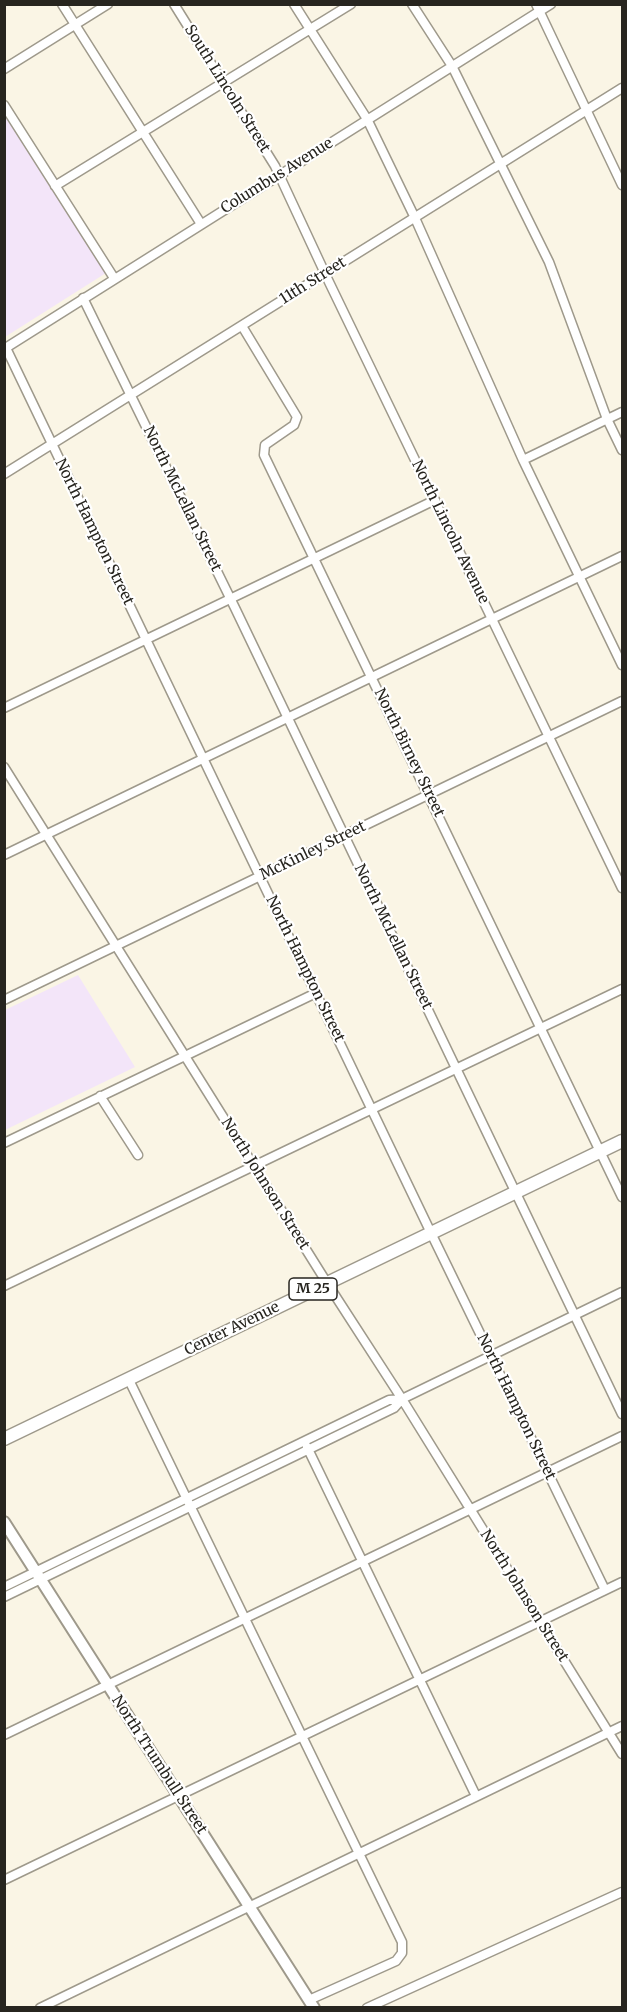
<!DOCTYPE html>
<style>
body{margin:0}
#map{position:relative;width:627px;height:2012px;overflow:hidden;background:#faf5e5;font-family:Merriweather,serif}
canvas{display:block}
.frame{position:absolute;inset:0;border:6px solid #27251f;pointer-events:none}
</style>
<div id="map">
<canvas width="627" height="2012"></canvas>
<div class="frame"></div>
</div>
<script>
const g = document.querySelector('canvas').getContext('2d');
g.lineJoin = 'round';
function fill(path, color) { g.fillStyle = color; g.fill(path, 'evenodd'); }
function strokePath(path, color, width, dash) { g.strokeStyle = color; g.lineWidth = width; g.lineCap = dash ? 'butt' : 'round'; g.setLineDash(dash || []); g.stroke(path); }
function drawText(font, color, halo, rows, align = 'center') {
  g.font = font + ' Merriweather,serif'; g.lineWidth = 4.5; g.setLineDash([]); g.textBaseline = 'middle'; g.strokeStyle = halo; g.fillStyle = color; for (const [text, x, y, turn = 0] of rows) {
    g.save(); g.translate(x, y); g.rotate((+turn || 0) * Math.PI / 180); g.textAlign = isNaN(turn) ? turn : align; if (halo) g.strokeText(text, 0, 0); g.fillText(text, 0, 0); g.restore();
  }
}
fill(new Path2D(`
 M4,113L106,273L5,337H4Z
 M78,975L135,1067L5,1130V1010Z`), '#f3e5f9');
const minor = new Path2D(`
 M62,4L201,224
 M174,4L275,166L329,282L622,888
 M294,4L367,119L415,218L523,460L622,665
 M412,4L452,66L549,262L607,419L622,450
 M536,4L622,185
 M4,69L108,4
 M4,105L114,278
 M55,186L351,4
 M83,298L235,608L622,1414
 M242,326L297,417L294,425L265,445L264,455L622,1197
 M6,348L431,1233L605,1590
 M4,349L551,4
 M523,460L622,412
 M4,474L622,88
 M4,708L435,500
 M4,767L327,1283L402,1399L622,1754
 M4,855L622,556
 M4,1000L622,701
 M100,1096L138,1155
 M4,1143L316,993
 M4,1286L622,989
 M129,1380L402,1942V1953L396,1961L309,2000
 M307,1447L476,1796
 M4,1587L389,1400L402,1399L622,1292
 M4,1597L394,1408L402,1399
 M4,1735L622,1436
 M4,1880L622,1582
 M40,2008L622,1726
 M367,2008L622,1892`);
const major = new Path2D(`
 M4,1522L314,2008`);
const highway = new Path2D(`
 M4,1439L622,1141`);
strokePath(minor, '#9e998b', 11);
strokePath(major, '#9e998b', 14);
strokePath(highway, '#9e998b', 15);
strokePath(minor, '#fff', 8);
strokePath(major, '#fff', 10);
strokePath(highway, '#fff', 12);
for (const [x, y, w] of [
 [313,1289,48]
]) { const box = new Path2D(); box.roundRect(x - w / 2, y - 11, w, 22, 4.5); g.fillStyle = '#fff'; g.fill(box); strokePath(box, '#27251f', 1.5); }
drawText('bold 14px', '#27251f', null, [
 ["M 25",313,1289]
]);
drawText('15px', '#27251f', '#fff', [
 ["South Lincoln Street",227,89,58],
 ["Columbus Avenue",277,176,-32],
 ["11th Street",313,281,-32],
 ["North McLellan Street",182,499,64],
 ["North Hampton Street",94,532,64],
 ["North Lincoln Avenue",450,532,64],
 ["North Birney Street",409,753,64],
 ["McKinley Street",313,851,-26],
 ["North McLellan Street",393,937,64],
 ["North Hampton Street",305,969,64],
 ["North Johnson Street",265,1184,58],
 ["Center Avenue",232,1329,-26],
 ["North Hampton Street",516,1407,64],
 ["North Johnson Street",524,1596,58],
 ["North Trumbull Street",159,1765,57]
]);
</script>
